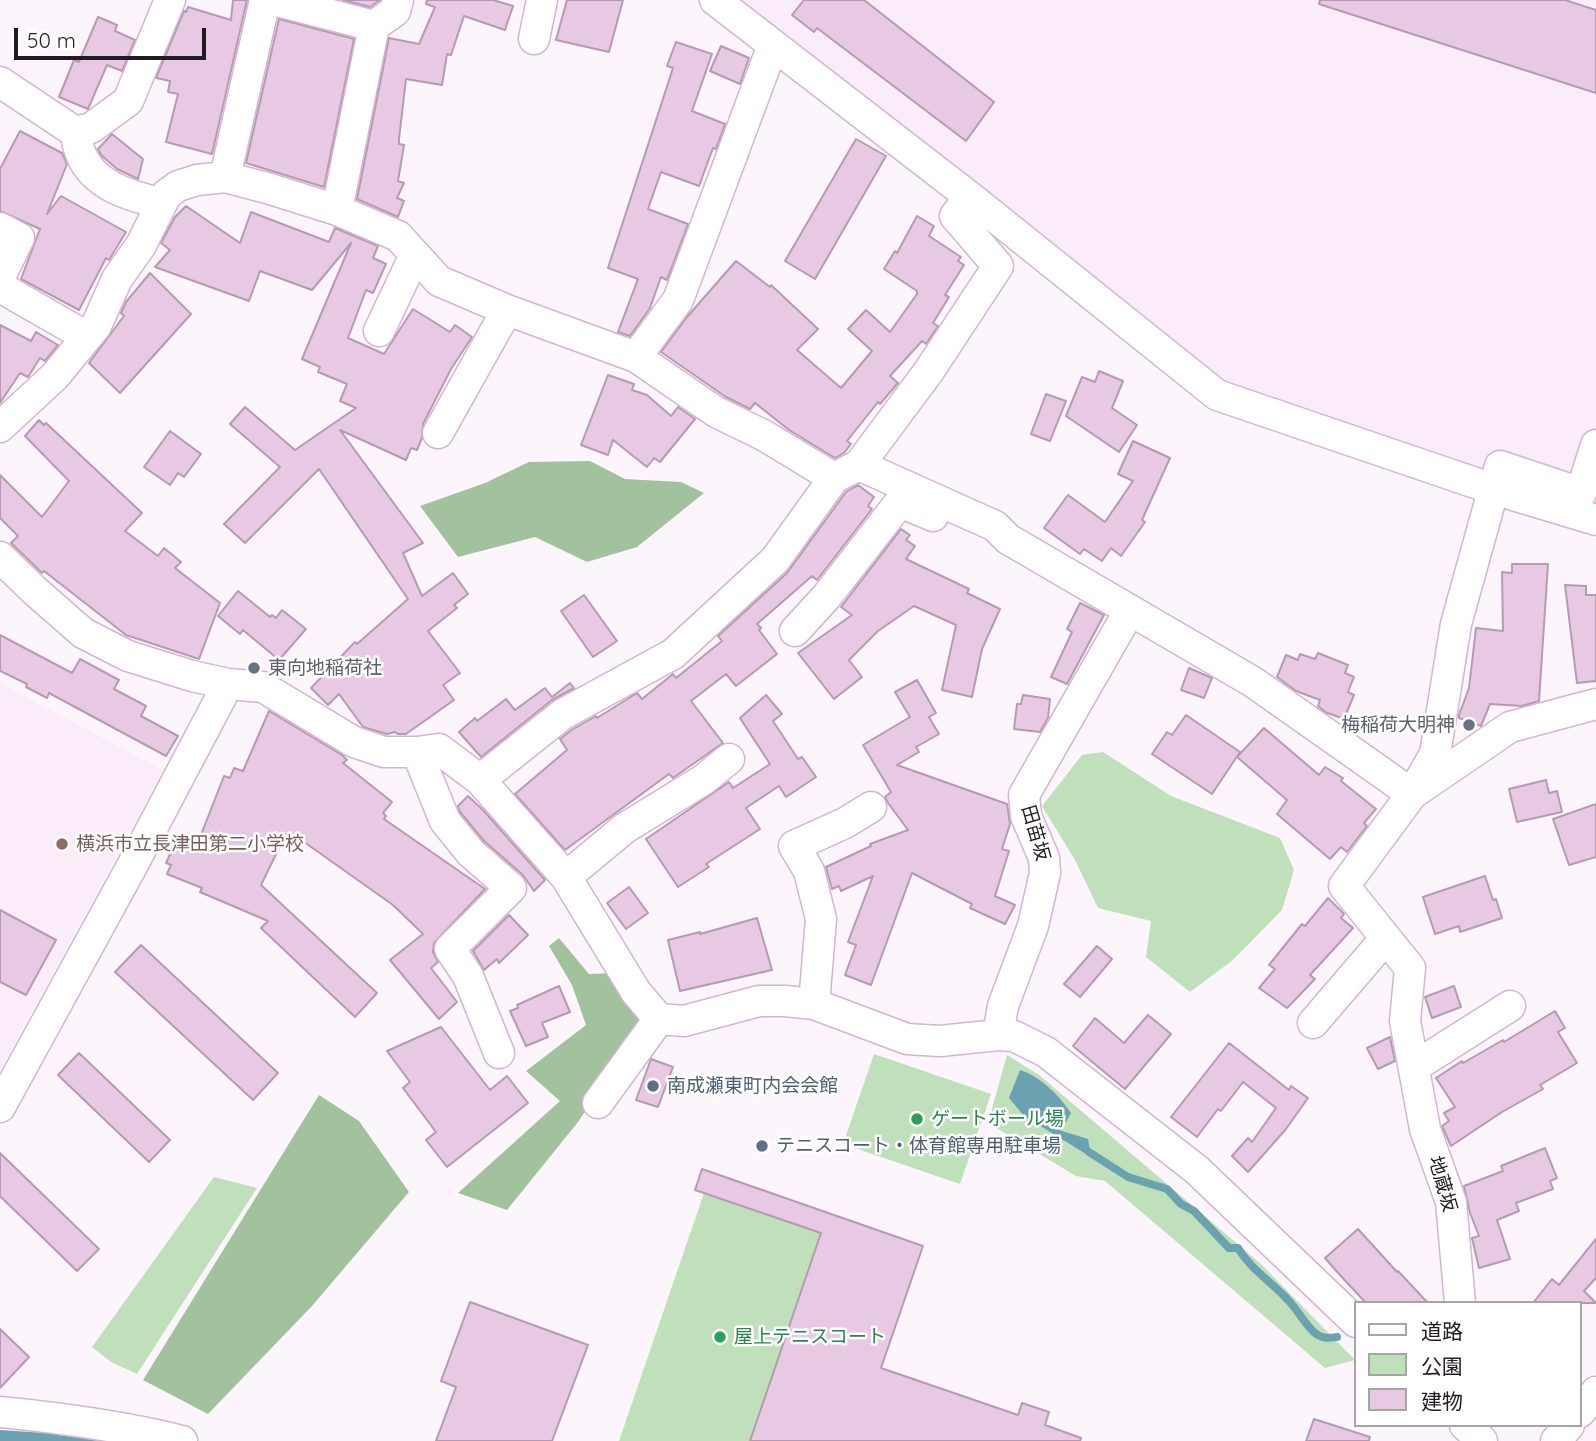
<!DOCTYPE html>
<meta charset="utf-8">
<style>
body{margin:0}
#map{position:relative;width:1596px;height:1441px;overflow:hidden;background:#fcf6fc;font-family:Quicksand,"Noto Sans JP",sans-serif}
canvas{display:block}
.legend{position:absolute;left:1354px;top:1301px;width:228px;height:126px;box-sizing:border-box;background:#fff;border:2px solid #a7a3a7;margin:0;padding:9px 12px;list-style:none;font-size:21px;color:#241a23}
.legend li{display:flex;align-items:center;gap:14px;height:35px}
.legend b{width:35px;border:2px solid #a7a3a7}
.scale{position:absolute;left:14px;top:28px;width:192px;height:32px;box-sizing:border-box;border:4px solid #241a23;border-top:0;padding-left:9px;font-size:21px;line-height:24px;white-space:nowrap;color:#241a23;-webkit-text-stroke:5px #fff;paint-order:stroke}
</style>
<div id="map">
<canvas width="1596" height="1441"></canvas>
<ul class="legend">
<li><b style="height:9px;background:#fff"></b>道路</li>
<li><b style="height:19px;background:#c0dfbb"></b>公園</li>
<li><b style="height:19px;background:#e7c9e4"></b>建物</li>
</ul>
<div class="scale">50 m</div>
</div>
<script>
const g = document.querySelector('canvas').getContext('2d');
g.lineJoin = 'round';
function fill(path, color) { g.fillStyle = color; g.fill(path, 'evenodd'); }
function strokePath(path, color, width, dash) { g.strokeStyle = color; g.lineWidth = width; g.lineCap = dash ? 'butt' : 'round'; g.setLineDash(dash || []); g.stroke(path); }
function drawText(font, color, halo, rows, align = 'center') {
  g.font = font + ' Quicksand,"Noto Sans JP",sans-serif'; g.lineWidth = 5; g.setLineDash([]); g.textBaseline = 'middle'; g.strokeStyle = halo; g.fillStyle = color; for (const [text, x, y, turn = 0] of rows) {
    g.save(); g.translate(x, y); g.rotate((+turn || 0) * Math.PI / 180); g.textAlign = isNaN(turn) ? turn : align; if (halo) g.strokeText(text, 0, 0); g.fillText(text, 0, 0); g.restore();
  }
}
fill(new Path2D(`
 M734,0H1596V504L1489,474L1224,387Z
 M0,683L163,770L0,1070Z`), '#faecf9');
fill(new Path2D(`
 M1103,752L1171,796L1280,838L1294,870L1282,910L1233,960L1190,992L1146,957L1151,921L1098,908L1075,860L1042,806L1082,755Z
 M874,1054L991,1094L960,1184L843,1144Z
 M1007,1055L1039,1075L1261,1264L1355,1360L1325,1368L1105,1181L1076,1176L988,1123Z
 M214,1177L257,1188L137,1374L111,1362L92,1347Z
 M704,1193L821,1233L750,1441H619Z`), '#c0dfbb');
fill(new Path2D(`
 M590,461L625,479L681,482L704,493L637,547L587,562L535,537L458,557L420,506L485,483L529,462Z
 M559,938L589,974L615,973L648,1017L578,1122L507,1210L458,1193L560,1101L526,1071L586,1025L572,985L549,946Z
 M319,1095L359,1121L409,1192L312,1306L208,1414L143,1380Z`), '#a2c29e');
fill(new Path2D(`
 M1020,1070C1041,1077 1059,1095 1071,1113L1066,1122L1054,1123L1059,1130L1088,1139L1090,1150L1097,1156L1091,1157L1024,1116L1009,1098Z
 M0,1430L45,1433L100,1441H0Z`), '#6ba2b0');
strokePath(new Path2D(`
 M1089,1152L1128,1177L1167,1189L1181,1204L1194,1211L1229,1248H1238C1251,1270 1272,1282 1288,1300C1298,1310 1305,1325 1316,1334C1323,1339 1329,1338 1337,1337`), '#6ba2b0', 8);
const building = new Path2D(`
 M233,0H247L212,154L166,142L178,94L168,92L170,81L156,78L184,11L186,12L188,7L231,20Z
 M343,0H380L370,7Z
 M427,0H493L513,6L505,30L464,16L451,55L447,54L442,85L406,79L399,139V144L404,145L398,181L404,183L397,198L404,201L398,217L357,199L389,38L419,44L435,7L426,4Z
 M567,0H623L609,52L556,40Z
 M804,0H864L994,102L966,141L817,28L814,32L792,15Z
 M1320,0H1565L1596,10V93L1319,4Z
 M98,17L117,25L115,31L135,40L122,71L107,65L88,109L59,97L74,60L79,62Z
 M279,19L354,39L324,187L246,163Z
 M676,42L712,54L692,111L725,124L716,149L713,148L699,186L661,172L648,209L688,224L667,280L661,277L650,308L630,336L618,332L638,279L608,268L673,68L667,66Z
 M721,46L749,58L740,84L710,71Z
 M20,131L62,153L67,164L47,214L61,196L126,232L109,260L106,258L79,310L21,279L40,229L0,211V169Z
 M112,134L143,159L138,179L117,169L101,155L98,149Z
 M856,139L886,156L815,279L785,261Z
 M186,206L240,243L251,212L329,242L335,228L378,246L373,258L386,264L373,293L366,290L348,338L384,354L413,309L450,332L455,325L472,337L451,369L423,424L422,438L417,450L411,448L406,460L340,430L423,543L403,553L422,596L453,573L468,594L454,605L457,608L428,631L460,673L443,685L454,700L406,734H398L395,732L387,734L363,727L339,694L328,705L311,688L355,642L357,644L408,599L319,469L245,543L224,524L280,467L230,424L245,407L295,450L356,408L340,401L347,384L318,372L320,367L302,359L351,243L312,290L260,271L249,301L155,267L170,250L161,243L175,217Z
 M917,216L934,226L929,236L961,257L958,261L964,265L945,295L949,297L933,323L938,326L926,344L922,341L890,376L898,383L880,404L878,402L847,441L851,444L844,453L835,458L789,430L755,403L750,409L726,397L661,352L687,317L736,261L770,287L771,285L818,329L797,350L841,388L872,351L848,329L866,310L890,332L917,294V291L884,269L895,251L897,253Z
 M150,273L191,314L120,393L89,363L124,316L121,313L126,302Z
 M0,325L31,341L36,332L58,345L45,361L40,358L28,377L20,373L0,403Z
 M1099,371L1123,381L1112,408L1137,425L1119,452L1066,416L1082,377L1095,382Z
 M608,375L634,384L632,390L647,395L671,416L678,407L695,419L660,462L654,458L647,467L613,440L608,455L581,445Z
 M1046,394L1066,401L1050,441L1031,434Z
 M39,420L44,425L46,423L142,513L125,531L158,556L164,548L181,562L175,568L220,603L199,659L126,635L44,571L42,573L11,543L18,536L0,518V475L42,517L69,481L25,436Z
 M170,431L201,454L184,477L178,473L170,485L144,467Z
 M1133,441L1170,458L1142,520L1145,522L1121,556L1111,548L1102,561L1084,549L1080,554L1044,528L1068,495L1105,522L1133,481L1118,474Z
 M858,485L874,497L868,506L872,509L817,580L812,576L757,624L761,628L759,630L777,654L736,686L726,674L691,701L723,743L673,778L669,774L565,850L515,794L567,750L560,739L573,729L596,716L597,718L637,693L642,699L673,674L676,678L722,641L718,636L787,573L846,492Z
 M901,529L910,535L906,540L915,546L906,559L969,589L967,593L1000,609L982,649L972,697L942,690L956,625L914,606L878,631L849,660L862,677L834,699L798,653L852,615L841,607Z
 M1512,564H1548L1539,701L1522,706L1490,704L1481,726L1459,718V715L1469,688L1476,628L1503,631L1502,572L1512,573Z
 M1565,585L1586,586V595H1596V681L1577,683Z
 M238,591L270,617L272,615L276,618L282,610L306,629L279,660L243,630L240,634L218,616Z
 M584,595L617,641L593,657L561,611Z
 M1080,603L1104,615L1067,684L1051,677L1072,632L1067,629Z
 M0,635L72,673L80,659L119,680L114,689L146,706L141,716L178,736L166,756L49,693L47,698L26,687L27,684L0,671Z
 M1318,653L1348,665L1345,673L1354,677L1348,692L1354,695L1344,719L1325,712L1318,706L1320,700L1296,691L1277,677L1286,655L1298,660L1300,654L1315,659Z
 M1189,668L1212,678L1204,698L1181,690Z
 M917,680L936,713L929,717L939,734L916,747L919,752L897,765L1007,804L1010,824L1002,849L1009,851L995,896L1015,905L1005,924L970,908L972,904L912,873L871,985L845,975L856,945L848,942L873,876L841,891L839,886L832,889L826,867L871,846L870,844L908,830L888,803L885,797L891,792L863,745L910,717L895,692Z
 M570,683L574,688L552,700L481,757L459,732L475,718L477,721L506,699L515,710L545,688L552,697Z
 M766,695L782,714L773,721L798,759L802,757L816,777L786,797L779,786L746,808L760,829L706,864L709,867L678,887L646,839L729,782L733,788L770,764L740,718Z
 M1023,695L1050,699L1048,718L1040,732L1014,729L1017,704H1021Z
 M269,711L342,755L347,760L343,763L392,802L383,813L386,816L384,819L485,889L434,943L433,952L438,962L431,968L457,1002L439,1019L390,960L423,934L393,905L297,837L288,851L280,846L261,885L377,993L355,1017L261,928L268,921L200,892L202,888L167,874L171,865L166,863L178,837L197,845L224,776L230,778L234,768L243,771Z
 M1186,715L1240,752L1212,794L1152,754L1167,732L1172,735Z
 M1264,728L1319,775L1325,767L1343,778L1341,781L1376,809L1364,823L1367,826L1347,852L1341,847L1330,859L1277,814L1287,800L1237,757Z
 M1546,780L1549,793L1557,791L1562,812L1517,822L1509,789Z
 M468,796L483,810L545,880L534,891L523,875L484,841L460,812L458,806Z
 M1596,804V857L1569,865L1553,819Z
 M1485,876L1493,900L1496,899L1502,918L1460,932L1459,926L1435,934L1423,897Z
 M629,887L648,913L626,929L607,903Z
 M1328,898L1344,914L1341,918L1353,928L1310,975L1315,979L1287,1008L1259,988L1275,969L1269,965L1302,924L1305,926Z
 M0,910L56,940L26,995L0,982Z
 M509,915L528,935L499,963L497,959L484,970L473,951Z
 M757,918L772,970L680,991L668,940L700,932V934Z
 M141,945L278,1073L253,1100L115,972Z
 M1097,946L1112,959L1080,997L1064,984Z
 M559,986L570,1012L542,1023L548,1037L526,1046L510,1011L518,1008L517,1005Z
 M1454,986L1461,1007L1432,1018L1425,997Z
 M1555,1011L1565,1028L1558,1032L1577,1063L1540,1085L1543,1089L1502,1112L1451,1146L1442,1126L1449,1121L1444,1113L1455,1107L1436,1078L1462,1061L1463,1063L1503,1040L1504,1042Z
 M1148,1015L1171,1034L1125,1089L1073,1046L1095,1018L1124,1043Z
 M441,1027L490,1090L507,1076L528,1103L447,1167L426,1140L436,1132L403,1088L410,1082L387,1051Z
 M1390,1037L1395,1061L1378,1069L1367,1048Z
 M1229,1043L1289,1090L1291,1086L1308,1098L1286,1129L1248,1172L1232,1156L1248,1138L1252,1142L1276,1108L1243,1082L1221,1111L1218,1109L1197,1137L1171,1117Z
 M79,1053L170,1140L149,1162L58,1075Z
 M651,1059L673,1067L658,1107L636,1100Z
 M1545,1148L1557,1178L1550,1181L1553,1189L1516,1203L1519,1211L1497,1220L1510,1259L1479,1268L1472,1238L1479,1236L1470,1213L1464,1186L1503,1171L1501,1166Z
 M0,1153L99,1249L77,1271L0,1196Z
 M702,1169L923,1246L881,1368L1018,1415L1022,1403L1049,1412L1045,1425L1081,1438L1080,1441H750L821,1233L695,1190Z
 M1358,1229L1397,1272L1398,1271L1428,1303H1366L1339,1274L1325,1258Z
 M1596,1239V1278L1584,1291L1596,1303H1533L1552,1279L1559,1285Z
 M470,1302L588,1345L552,1441H436L456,1387L441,1381Z
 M0,1329L29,1357L0,1388Z
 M1314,1419L1370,1437L1369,1441H1306Z`);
fill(building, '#e7c9e4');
strokePath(building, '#b69ab3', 2);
const minor = new Path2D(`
 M273,0L374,26L395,11L398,0
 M715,0L970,197L1217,395L1493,489L1596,520
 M534,39L542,0
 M0,82L75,132C77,139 78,148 81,154C94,186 130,196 160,203
 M75,132L91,128L128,101L170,0
 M225,177L265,0
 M337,210L374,26
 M0,228L19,238L0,277
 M0,287L87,337
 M379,331L415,255
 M636,357L716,412L765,436L834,478
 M0,427L55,376L96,326L117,279L141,245L166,195L178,186L197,180L225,177L267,188L337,210L398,236L439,281L507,310L636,357L678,300L773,45
 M438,433L507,310
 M859,465L995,526L1008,539L1253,682L1412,794L1510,727L1596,704
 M0,557L34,590L83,633L128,656L192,676L228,684L263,687L354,742L384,752H417L439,749L480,780L566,877L636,992L659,1019L684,1021L759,1001H785L814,1004L907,1039L940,1041L998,1035L1014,1036L1046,1052L1197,1170L1356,1322
 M795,631L827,596L900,502L933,516
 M417,752L445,821L471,853L511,888L450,949L468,976L499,1053
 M480,780L563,714L673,654L775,560L834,478L859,465L929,371L998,266L955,216L970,197
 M566,877L625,828L703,780L729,759
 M814,1004L821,919L809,871L794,846L845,823L871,807
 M1313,1023L1385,939
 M998,1035L1003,1006L1033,926L1045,873L1044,858L1026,816L1024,795L1130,610
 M1414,1067L1510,1006
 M598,1103L659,1019
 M0,1107L132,866L228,684
 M1460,1303L1451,1202L1425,1129L1405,1021L1410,968L1344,886L1412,794L1435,754L1456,624L1500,466L1581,493L1596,445
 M0,1412C61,1418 122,1426 182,1441
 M1580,1412L1596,1392
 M1465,1425L1482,1441
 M1556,1441L1569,1425`);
strokePath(minor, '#d2b5d0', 33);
strokePath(minor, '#fff', 30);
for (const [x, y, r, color] of [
 [254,668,7,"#6b7280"],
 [1469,725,7,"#6b7280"],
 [62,844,7,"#8d6e63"],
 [653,1086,7,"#5c6f8a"],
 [917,1119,7,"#2e9e5b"],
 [762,1146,7,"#5c6f8a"],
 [720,1337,7,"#2e9e5b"]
]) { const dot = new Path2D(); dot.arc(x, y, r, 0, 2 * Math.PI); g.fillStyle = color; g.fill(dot); strokePath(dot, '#fff', 2.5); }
drawText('19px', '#5b616d', '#fff', [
 ["東向地稲荷社",268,668],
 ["梅稲荷大明神",1455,725,"right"]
], 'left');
drawText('19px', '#241a23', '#fff', [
 ["田苗坂",1035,833,74],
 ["地蔵坂",1442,1184,74]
]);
drawText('19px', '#785e54', '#fff', [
 ["横浜市立長津田第二小学校",76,844]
], 'left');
drawText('19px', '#4e5e75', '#fff', [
 ["南成瀬東町内会会館",667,1086],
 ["テニスコート・体育館専用駐車場",776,1146]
], 'left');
drawText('19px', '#27864d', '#fff', [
 ["ゲートボール場",931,1119],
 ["屋上テニスコート",734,1337]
], 'left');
</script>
